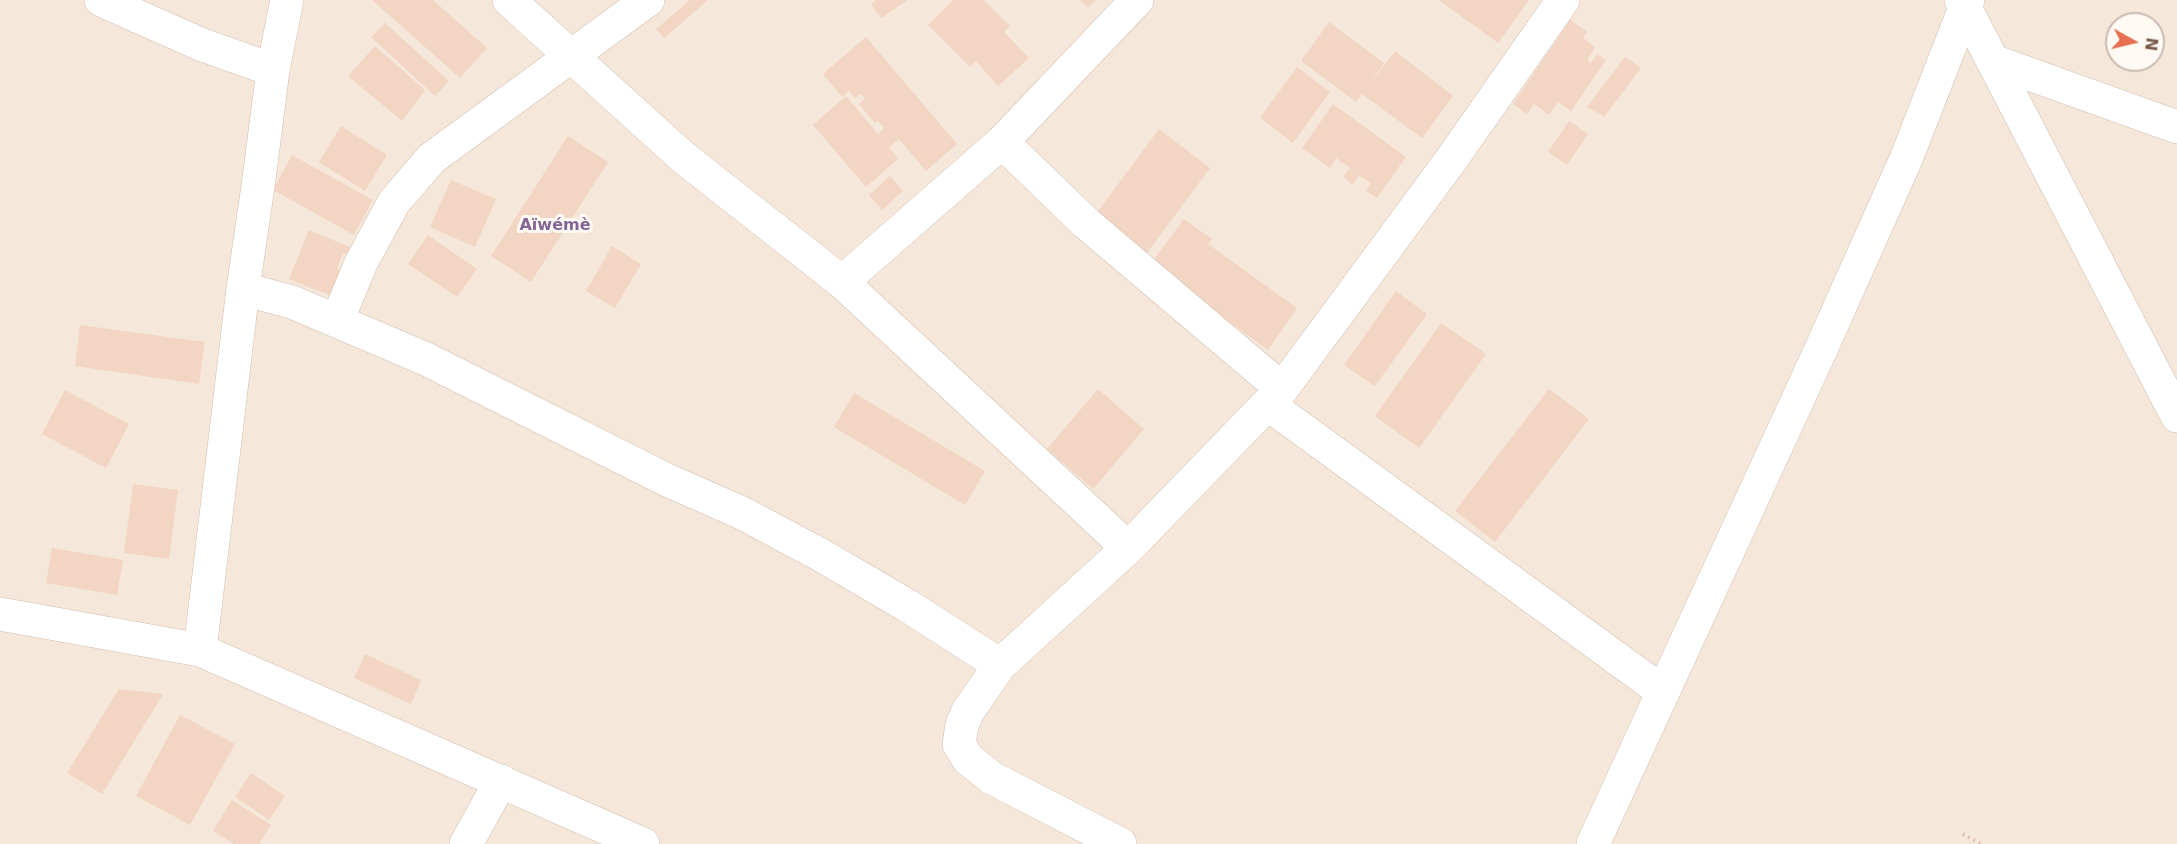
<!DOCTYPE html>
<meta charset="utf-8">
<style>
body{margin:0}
#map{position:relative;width:2177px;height:844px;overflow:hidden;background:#fdf6ec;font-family:"DejaVu Sans",sans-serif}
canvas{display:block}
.north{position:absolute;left:2105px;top:12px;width:60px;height:60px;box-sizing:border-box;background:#fffaf3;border:2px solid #cabbb1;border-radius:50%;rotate:98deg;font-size:16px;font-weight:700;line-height:24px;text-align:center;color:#7a5c4d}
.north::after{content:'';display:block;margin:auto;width:21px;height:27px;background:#e76f51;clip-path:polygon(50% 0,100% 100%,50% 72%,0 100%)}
</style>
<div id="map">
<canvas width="2177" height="844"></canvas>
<div class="north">N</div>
</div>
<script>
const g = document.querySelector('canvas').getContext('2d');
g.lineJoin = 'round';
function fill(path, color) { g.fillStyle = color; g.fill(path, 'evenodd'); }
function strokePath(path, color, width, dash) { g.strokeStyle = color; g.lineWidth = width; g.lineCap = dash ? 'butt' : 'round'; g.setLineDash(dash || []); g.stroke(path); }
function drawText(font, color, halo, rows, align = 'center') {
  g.font = font + ' "DejaVu Sans",sans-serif'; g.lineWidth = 6; g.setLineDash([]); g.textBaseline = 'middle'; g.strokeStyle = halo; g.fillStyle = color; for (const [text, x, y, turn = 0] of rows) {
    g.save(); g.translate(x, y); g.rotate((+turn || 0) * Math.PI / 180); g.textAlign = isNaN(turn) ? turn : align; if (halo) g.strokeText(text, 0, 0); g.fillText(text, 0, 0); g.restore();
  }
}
fill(new Path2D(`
 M0,0H2177V844H0ZM2117,24H2153V60H2117Z`), '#f5e8da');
fill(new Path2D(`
 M372,0H433L487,48L460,78Z
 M690,0H708L664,38L656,29Z
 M876,0H907L881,18L871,4Z
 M953,0H984L1010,26L1004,32L1029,58L998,86L976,61L970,67L928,25Z
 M1080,0H1096L1088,8Z
 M1439,0H1529L1498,43Z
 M1570,20L1587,32L1583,38L1595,47L1587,60L1591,63L1597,54L1606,60L1571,111L1558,102L1549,115L1534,104L1527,114L1513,104Z
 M1329,22L1384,63L1370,84L1395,51L1453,96L1422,138L1362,94L1356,102L1301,61Z
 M385,23L449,81L435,96L371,37Z
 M866,37L957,144L926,171L899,139L889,147L898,159L866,187L813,125L846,96L878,134L884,128L878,121L875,123L859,104L865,99L861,94L855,98L849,91L842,97L823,74Z
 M375,46L425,90L402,121L348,76Z
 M1625,57L1641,68L1604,117L1587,107Z
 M1297,67L1330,92L1293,143L1260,118Z
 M1333,104L1406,157L1377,198L1366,190L1371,183L1359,175L1353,185L1343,177L1350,168L1336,158L1330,168L1302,148Z
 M1569,121L1588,134L1567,165L1548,152Z
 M341,126L387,155L365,191L319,162Z
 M1159,129L1210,168L1144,257L1093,218Z
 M568,136L608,162L531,282L491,256Z
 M292,155L373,200L354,235L273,190Z
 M890,176L903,191L882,210L869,195Z
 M451,180L496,199L475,247L430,227Z
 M1184,219L1212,239L1208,244L1297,308L1268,350L1150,265Z
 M309,230L352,248L349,255L343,253L337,269L342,271L332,296L289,279Z
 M428,235L477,269L457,297L408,264Z
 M612,246L641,264L615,308L586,291Z
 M1396,291L1427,314L1375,386L1344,365Z
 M1441,323L1486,354L1419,448L1375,416Z
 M80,325L205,342L199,384L75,366Z
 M1098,389L1144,429L1093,489L1047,449Z
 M1549,389L1589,419L1495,542L1455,511Z
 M65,390L129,424L106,468L42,434Z
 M854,393L985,471L965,505L834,427Z
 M133,484L178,490L169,559L124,553Z
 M52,548L123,560L117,595L46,583Z
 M365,654L421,680L411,704L354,678Z
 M119,689L163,694L102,794L67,773Z
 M180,715L235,744L190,825L136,796Z
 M251,773L285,796L269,820L235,797Z
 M232,800L271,825L259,844H234L213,831Z`), '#f3d5c3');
const minor = new Path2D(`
 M101,0L200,44L273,70
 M509,0L684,158L842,282L1128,548
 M1961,0L2177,416
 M1993,61L2177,127
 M1002,142L1137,0
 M842,282L1002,142L1086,223L1282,389
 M243,289L292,302L426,359L667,480L742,513L819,554L908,606L1000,665
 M337,321L361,263L394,202L432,158L648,0
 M1269,405L1663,692
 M0,614L200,650L643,844
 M200,650L243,289L259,179L273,70L287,0
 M466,844L501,781
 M1120,844L992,778L968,759L959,744L962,725L968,711L1000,665L1128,548L1282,389L1451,160L1563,0`);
const tertiary = new Path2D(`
 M1593,844L1817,358L1906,159L1968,0`);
strokePath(minor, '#d1beb0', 34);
strokePath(tertiary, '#d1beb0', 34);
strokePath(new Path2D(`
 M1963,834L1981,844`), '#d9b8a5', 4, [1.5, 4.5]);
strokePath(minor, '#fff', 33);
strokePath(tertiary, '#fff', 33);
drawText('bold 16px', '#846695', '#fffaf3', [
 ["Aïwémè",555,226]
]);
</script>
